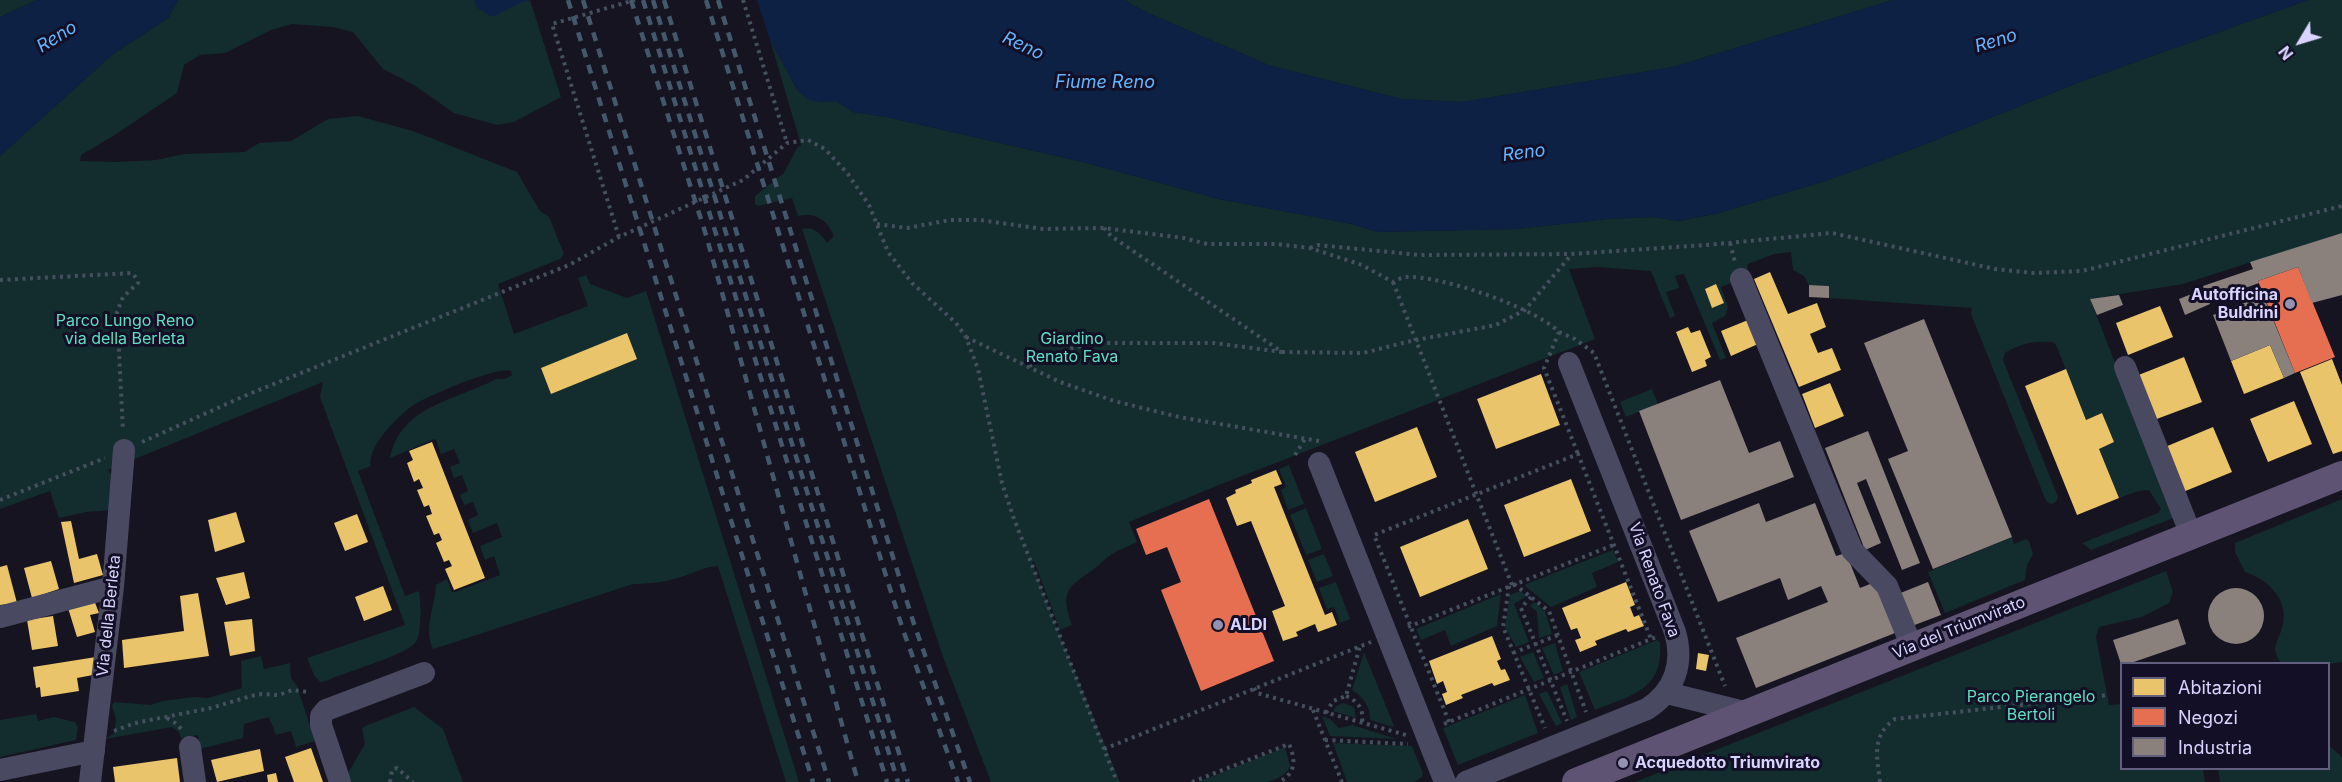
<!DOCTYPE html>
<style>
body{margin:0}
#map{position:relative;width:2342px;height:782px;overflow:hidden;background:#161421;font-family:Inter,sans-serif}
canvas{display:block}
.legend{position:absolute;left:2120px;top:662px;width:210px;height:108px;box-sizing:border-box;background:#130f26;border:2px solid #625e7d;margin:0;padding:8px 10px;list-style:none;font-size:18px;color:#d9d4ff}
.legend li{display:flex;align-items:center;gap:12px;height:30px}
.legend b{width:30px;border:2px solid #625e7d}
.north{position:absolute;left:2270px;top:12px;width:60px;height:60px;-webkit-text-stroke:4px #130f26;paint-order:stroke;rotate:232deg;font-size:16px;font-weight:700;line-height:24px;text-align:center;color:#d9d4ff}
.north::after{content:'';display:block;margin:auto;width:21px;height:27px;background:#d9d4ff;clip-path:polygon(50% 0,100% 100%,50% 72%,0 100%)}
</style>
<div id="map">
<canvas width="2342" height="782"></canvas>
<ul class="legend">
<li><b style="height:16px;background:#e9c46a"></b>Abitazioni</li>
<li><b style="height:16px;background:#e76f51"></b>Negozi</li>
<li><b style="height:16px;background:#8a817c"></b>Industria</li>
</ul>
<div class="north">N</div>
</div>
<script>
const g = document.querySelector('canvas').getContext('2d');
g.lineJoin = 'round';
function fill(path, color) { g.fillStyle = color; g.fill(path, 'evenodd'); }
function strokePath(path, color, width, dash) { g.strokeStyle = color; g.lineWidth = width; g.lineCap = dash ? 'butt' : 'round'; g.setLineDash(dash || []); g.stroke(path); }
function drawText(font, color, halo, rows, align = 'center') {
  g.font = font + ' Inter,sans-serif'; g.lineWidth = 6; g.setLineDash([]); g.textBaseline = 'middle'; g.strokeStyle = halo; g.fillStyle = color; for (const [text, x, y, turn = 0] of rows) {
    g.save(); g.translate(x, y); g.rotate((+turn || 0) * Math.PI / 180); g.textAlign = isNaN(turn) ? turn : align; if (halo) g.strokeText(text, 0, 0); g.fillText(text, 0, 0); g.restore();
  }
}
fill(new Path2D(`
 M0,0H37L0,17Z
 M178,0H521L522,2L530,0L561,97L514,122L497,125L454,113L414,85L383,69L353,32L333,27L292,24L271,30L225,53L200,55L184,65L177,93L115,135L81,155L80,161L117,162L156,160L184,154L245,152L259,143L291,141L328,119L358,116L413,131L517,172L540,211L549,217L564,254L560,259L498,284L514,334L588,306L578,278L586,275L590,284L627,298L646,291L799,782H786L718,566C704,567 694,573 681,577C666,582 649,584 633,584L446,645L433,649C423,629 435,606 436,585L447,579L452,592H455L500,575L494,556L485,560L480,546L502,537L497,523L473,533L468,520L478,515L473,502L464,505L460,495L468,491L462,475L454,478L450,467L460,463L454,449L441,454L436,440L434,439L390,458C401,405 455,401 496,379H505L512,375L511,371C495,367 431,395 415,404C399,414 366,448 371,466L358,471L405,596L419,591C421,601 422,633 416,642C407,655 345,672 326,681L320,682L314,675L307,658L405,625L320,397L323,382L108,470L112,475V510L86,512L59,518L50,491L0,509V156L113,54L168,18Z
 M1124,0H1893L1673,67L1462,102L1401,99L1268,65L1148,13Z
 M2308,0H2342V233L2183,284L2090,299L2176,517L2091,550L2082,543L2158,513L2161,509L2149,490L2138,491L2119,498L2099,449L2114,442L2102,413L2086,420L2056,345L2053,342C2035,341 2020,343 2005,353L2003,360L2058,497L2056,502L2051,504L2046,501L1971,314L1972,308L1829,298V286L1809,285L1804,276L1793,270L1791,252L1774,254L1748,264L1746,277L1721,287L1728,307L1725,316L1712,323L1726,358L1720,360L1684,274L1675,276L1679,288L1666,292L1675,316L1670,318L1651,271L1598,267L1569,269L1595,339L1219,485L1129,522L1137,542C1129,546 1120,549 1112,554C1105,558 1100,565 1094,569C1067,588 1060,591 1072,625L1060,630L1034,561L1032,562L1058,631L1120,782H991L943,657L802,229C814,226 821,234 827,243L834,236C827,220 816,212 798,216L792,198L758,206L755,204V196L784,173L797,148L801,145L770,40L798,91L821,102L836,101L853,112L887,117L1087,163L1219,199L1352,224L1378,232L1516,229L1608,219L1654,217L1679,221L1719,213L1828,180L1918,147L2077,83Z
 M1652,389L1658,404L1626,417L1620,402Z
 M1289,465L1304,504L1288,510L1281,490L1286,487L1279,469Z
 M2342,499V662L2329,664L2281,663C2269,645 2279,643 2283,624C2288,598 2267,579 2245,572L2235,552V543Z
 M1306,508L1322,549L1306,555L1290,515Z
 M2012,537L2014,544L2026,539L2029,541L2033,554L2027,565L2025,580L1945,613L1928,572Z
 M1613,550L1618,562L1592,573L1597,587L1551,607L1525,586L1526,584Z
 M1324,554L1333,576L1317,582L1308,560Z
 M2166,571L2173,592L2169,603L2142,617L2099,627L2096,637L2109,705L2121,704L2122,768L2203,769L2205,782H1635Z
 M1336,582L1350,619L1340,623L1334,607L1327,609L1319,588Z
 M1520,591L1527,596L1514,604L1529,642L1516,647L1505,627L1510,595Z
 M1501,594L1497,626L1451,646L1445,630L1421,640L1416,629Z
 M1534,602L1545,611L1552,634L1539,638L1537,612L1530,606Z
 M1657,640L1660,642C1664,690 1632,695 1595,710L1579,672Z
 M1555,643L1563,671L1554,675L1542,648Z
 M1364,652L1394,726L1393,727L1370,720C1370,707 1364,697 1352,690Z
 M1533,652L1544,678L1534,682L1520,657Z
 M261,656L264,669L290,663L291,678L297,686L315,741L296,747L291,731L276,735L269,717L244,724L243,738L200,749L198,735L181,738L179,732L172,727L105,739L114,733L116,720L112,706L114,702L151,705L162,701L194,697L208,698L242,688L241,661Z
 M1567,684L1577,717L1571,720L1560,687Z
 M1547,691L1562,723L1556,726L1539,694Z
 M1525,695L1538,733L1458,765L1443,728Z
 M1343,703L1354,707L1356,718L1333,711L1336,706Z
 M414,707L443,729L463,782H350L348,773L365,744L362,729L365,726Z
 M36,714L38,721L54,717L75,722L78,727L76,740L0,757V720Z
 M1322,716L1330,719L1339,728L1352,725L1397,739L1330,736Z
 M1333,743L1412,746L1423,773L1422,777L1415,782H1347Z
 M2329,746L2342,757V782H2220L2218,769L2328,768Z
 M1285,747L1290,766C1286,776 1277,779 1267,782H1198Z`), '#132c2d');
fill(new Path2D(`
 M37,0H178L168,18L113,54L0,156V17Z
 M474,0H532L522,2L492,17L477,8Z
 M757,0H1124L1148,13L1268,65L1401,99L1462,102L1673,67L1893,0H2308L2077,83L1918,147L1828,180L1719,213L1679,221L1654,217L1608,219L1516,229L1378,232L1352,224L1219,199L1087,163L887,117L853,112L836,101L821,102L809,100L798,91L770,40Z`), '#0d2144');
fill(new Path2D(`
 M1770,272L1788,314L1817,303L1826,327L1810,334L1818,353L1832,348L1841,370L1799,387L1754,279Z
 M1716,284L1724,303L1712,308L1705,289Z
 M2160,306L2173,337L2128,355L2116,323Z
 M1748,320L1758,344L1731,356L1721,331Z
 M1688,327L1691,333L1700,330L1711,357L1705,360L1707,366L1692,372L1676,332Z
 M627,333L637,359L551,394L541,368Z
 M2270,345L2284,378L2244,394L2231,361Z
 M2184,357L2202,402L2154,420L2136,376Z
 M2332,359L2342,385V451L2333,454L2300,372Z
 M2066,369L2086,420L2102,413L2114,442L2099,449L2119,498L2077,515L2025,386Z
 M1541,374L1560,425L1496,449L1477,399Z
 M1830,383L1844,416L1815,428L1802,394Z
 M2294,401L2312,444L2268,462L2250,419Z
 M1417,427L1437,477L1375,502L1355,452Z
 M2213,427L2232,472L2183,492L2165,447Z
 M432,442L485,578L454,590L445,569L452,566L449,560L444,562L436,543L442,540L439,533L434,535L426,516L432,514L429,505L424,507L417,490L423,488L419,479L414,482L407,463L413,460L409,451Z
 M1276,470L1282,484L1274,487L1325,615L1332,612L1337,625L1318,632L1315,624L1296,632L1298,636L1283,641L1272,611L1285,606L1251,521L1237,526L1226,498L1236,493L1235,490L1252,483L1251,480Z
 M1571,479L1591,531L1524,557L1504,505Z
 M236,512L245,542L215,552L208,520Z
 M357,514L368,542L345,551L334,523Z
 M1468,519L1488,569L1420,597L1400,547Z
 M71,521L79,559L97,554L103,575L74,583L61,522Z
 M51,561L59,589L32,598L24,568Z
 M7,565L17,603L0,605V567Z
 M244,572L250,598L226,605L216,578Z
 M1626,582L1635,605L1630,607L1634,617L1639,615L1644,626L1628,632L1626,629L1595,641L1597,645L1580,652L1575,640L1581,638L1577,628L1571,630L1562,608Z
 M383,586L392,610L364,621L355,597Z
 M198,593L209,656L124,668L122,640L184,631L180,596Z
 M94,600L99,613L90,615L95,632L77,637L68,608Z
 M53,616L58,646L32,650L27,620Z
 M252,619L255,651L230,656L224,622Z
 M1492,636L1501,659L1497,661L1501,670L1505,669L1510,680L1494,686L1492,683L1461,695L1463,698L1446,705L1442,694L1447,692L1443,681L1437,684L1429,661Z
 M1698,653L1709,655L1706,671L1696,669Z
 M96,657L93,675L77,678L79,691L41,697L40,687L36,688L33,667Z
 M311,748L323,782H294L285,757Z
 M260,749L264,771L217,782L211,760Z
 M177,758L180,782H115L113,767Z
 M276,773L278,782H268L267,775Z`), '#e9c46a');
fill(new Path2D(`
 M2298,267L2335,357L2295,373L2258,281Z
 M1209,499L1274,661L1201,691L1161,590L1181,582L1167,547L1146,555L1136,529Z`), '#e76f51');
fill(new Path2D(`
 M2342,233V295L2312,303L2298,267L2258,281L2259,283L2209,301L2210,304L2185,315L2179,299L2204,289L2203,286L2253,269L2250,262Z
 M1809,285L1829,286V298L1809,297Z
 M2119,295L2123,305L2097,315L2090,299Z
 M2263,295L2295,373L2284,378L2270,345L2231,361L2213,315Z
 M1924,319L2012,537L1933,569L1888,459L1908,451L1864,343Z
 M1720,380L1749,453L1780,441L1794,477L1681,520L1639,411Z
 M1868,431L1920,563L1902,570L1866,479L1857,483L1881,543L1865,550L1825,448Z
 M1759,503L1766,522L1815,503L1836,556L1846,553L1860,588L1875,582L1895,633L1756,688L1736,638L1828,602L1821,586L1788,600L1780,578L1718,602L1689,531Z
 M1928,582L1941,615L1912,626L1898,594Z
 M2208 616a28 28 0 1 1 56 0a28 28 0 1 1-56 0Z
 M2178,619L2186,644L2128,664H2121L2113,640Z`), '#8a817c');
strokePath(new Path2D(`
 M743,0L787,143
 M877,224L907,228L950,220H980L1043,229L1103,228L1184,238L1207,244H1276L1310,248L1362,265L1393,282C1397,280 1402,277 1406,277C1440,275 1536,308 1559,332L1544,368L1578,454
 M619,237L552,24L635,0
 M1730,243L1735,262
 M1310,248L1318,245L1419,255L1571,254L1707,245L1832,233L1995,269L2033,273L2082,271L2342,206
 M0,280L132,273L137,279L138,283L123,297L117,312L123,431
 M1393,282L1512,585
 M1559,332L1575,339L1594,353L1725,686
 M966,337L1060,382L1114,401L1179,417L1319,441
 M1282,352L1363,353L1411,341L1496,325L1525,310L1571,255
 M1029,366L1062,351L1092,343H1214L1282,352L1111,236L1104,228
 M142,442L249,394L569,265L619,237L743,180L787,143L808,140L825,149L848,174L869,205L888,252L912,283L956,323L966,337L978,369L1002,483L1014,519L1117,782
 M1295,455L1305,439
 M0,500L105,458
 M1514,584L1549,611L1586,712
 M1509,586L1503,627L1545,728
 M1531,597L1521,608L1567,721
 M1408,627L1616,544
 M1513,653L1558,635
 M1254,688L1257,693L1406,735
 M1346,696C1358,701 1364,709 1362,723
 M1313,710L1342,782
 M1326,713L1333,701L1346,696L1360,646
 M167,718L177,724L182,730
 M1449,722L1374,535L1578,454L1651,639
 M1444,724L1656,637
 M114,731L135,723L211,708L251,696L262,694L279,695L292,690L308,692
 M1325,740L1408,744
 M1104,749L1371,642
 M390,782L392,770L397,768L413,782
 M1192,782L1289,744C1296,760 1296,773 1279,782
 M1880,782C1877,756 1871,736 1895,719L2108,695`), '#44505f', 4, [3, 4.5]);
strokePath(new Path2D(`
 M1741,279L1852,550L1887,586L1912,647
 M2125,367L2191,535
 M1319,463L1445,782
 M0,617L113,587
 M1667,693L1748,713
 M190,747L195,782
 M0,770L94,751
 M90,782L113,587L124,450
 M340,782L321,725V716L326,710L424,673
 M1466,782L1647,709C1675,691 1684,663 1675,632L1569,363`), '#4a4962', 22);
strokePath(new Path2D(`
 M1576,782L2342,475`), '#5e5373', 28);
strokePath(new Path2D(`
 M568,0L813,782
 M583,0L829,782
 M631,0L706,235L858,782
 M643,0L887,782
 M653,0L898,782
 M664,0L908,782
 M706,0L902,627L958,782
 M718,0L914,624L970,782`), '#43596b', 4.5, [9, 8]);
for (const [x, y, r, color] of [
 [2290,304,6,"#9591b1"],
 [1218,625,6,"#9591b1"],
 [1623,763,6,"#9591b1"]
]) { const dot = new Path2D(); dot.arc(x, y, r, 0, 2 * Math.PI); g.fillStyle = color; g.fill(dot); strokePath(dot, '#130f26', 2); }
drawText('bold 16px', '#d9d4ff', '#130f26', [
 ["Autofficina",2278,295,"right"],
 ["Buldrini",2278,313,"right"],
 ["ALDI",1230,625],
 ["Acquedotto Triumvirato",1635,763]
], 'left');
drawText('16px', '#5fe0c0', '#130f26', [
 ["Parco Lungo Reno",125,321],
 ["via della Berleta",125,339],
 ["Giardino",1072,339],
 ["Renato Fava",1072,357],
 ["Parco Pierangelo",2031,697],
 ["Bertoli",2031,715]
]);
drawText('16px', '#d9d4ff', '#130f26', [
 ["Via Renato Fava",1654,580,70],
 ["Via della Berleta",109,616,-84],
 ["Via del Triumvirato",1959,628,-22]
]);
drawText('italic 18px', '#62b6ff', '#130f26', [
 ["Reno",57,37,-32],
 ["Reno",1996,41,-17],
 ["Reno",1023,46,25],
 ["Fiume Reno",1105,83],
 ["Reno",1524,153,-7]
]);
</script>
